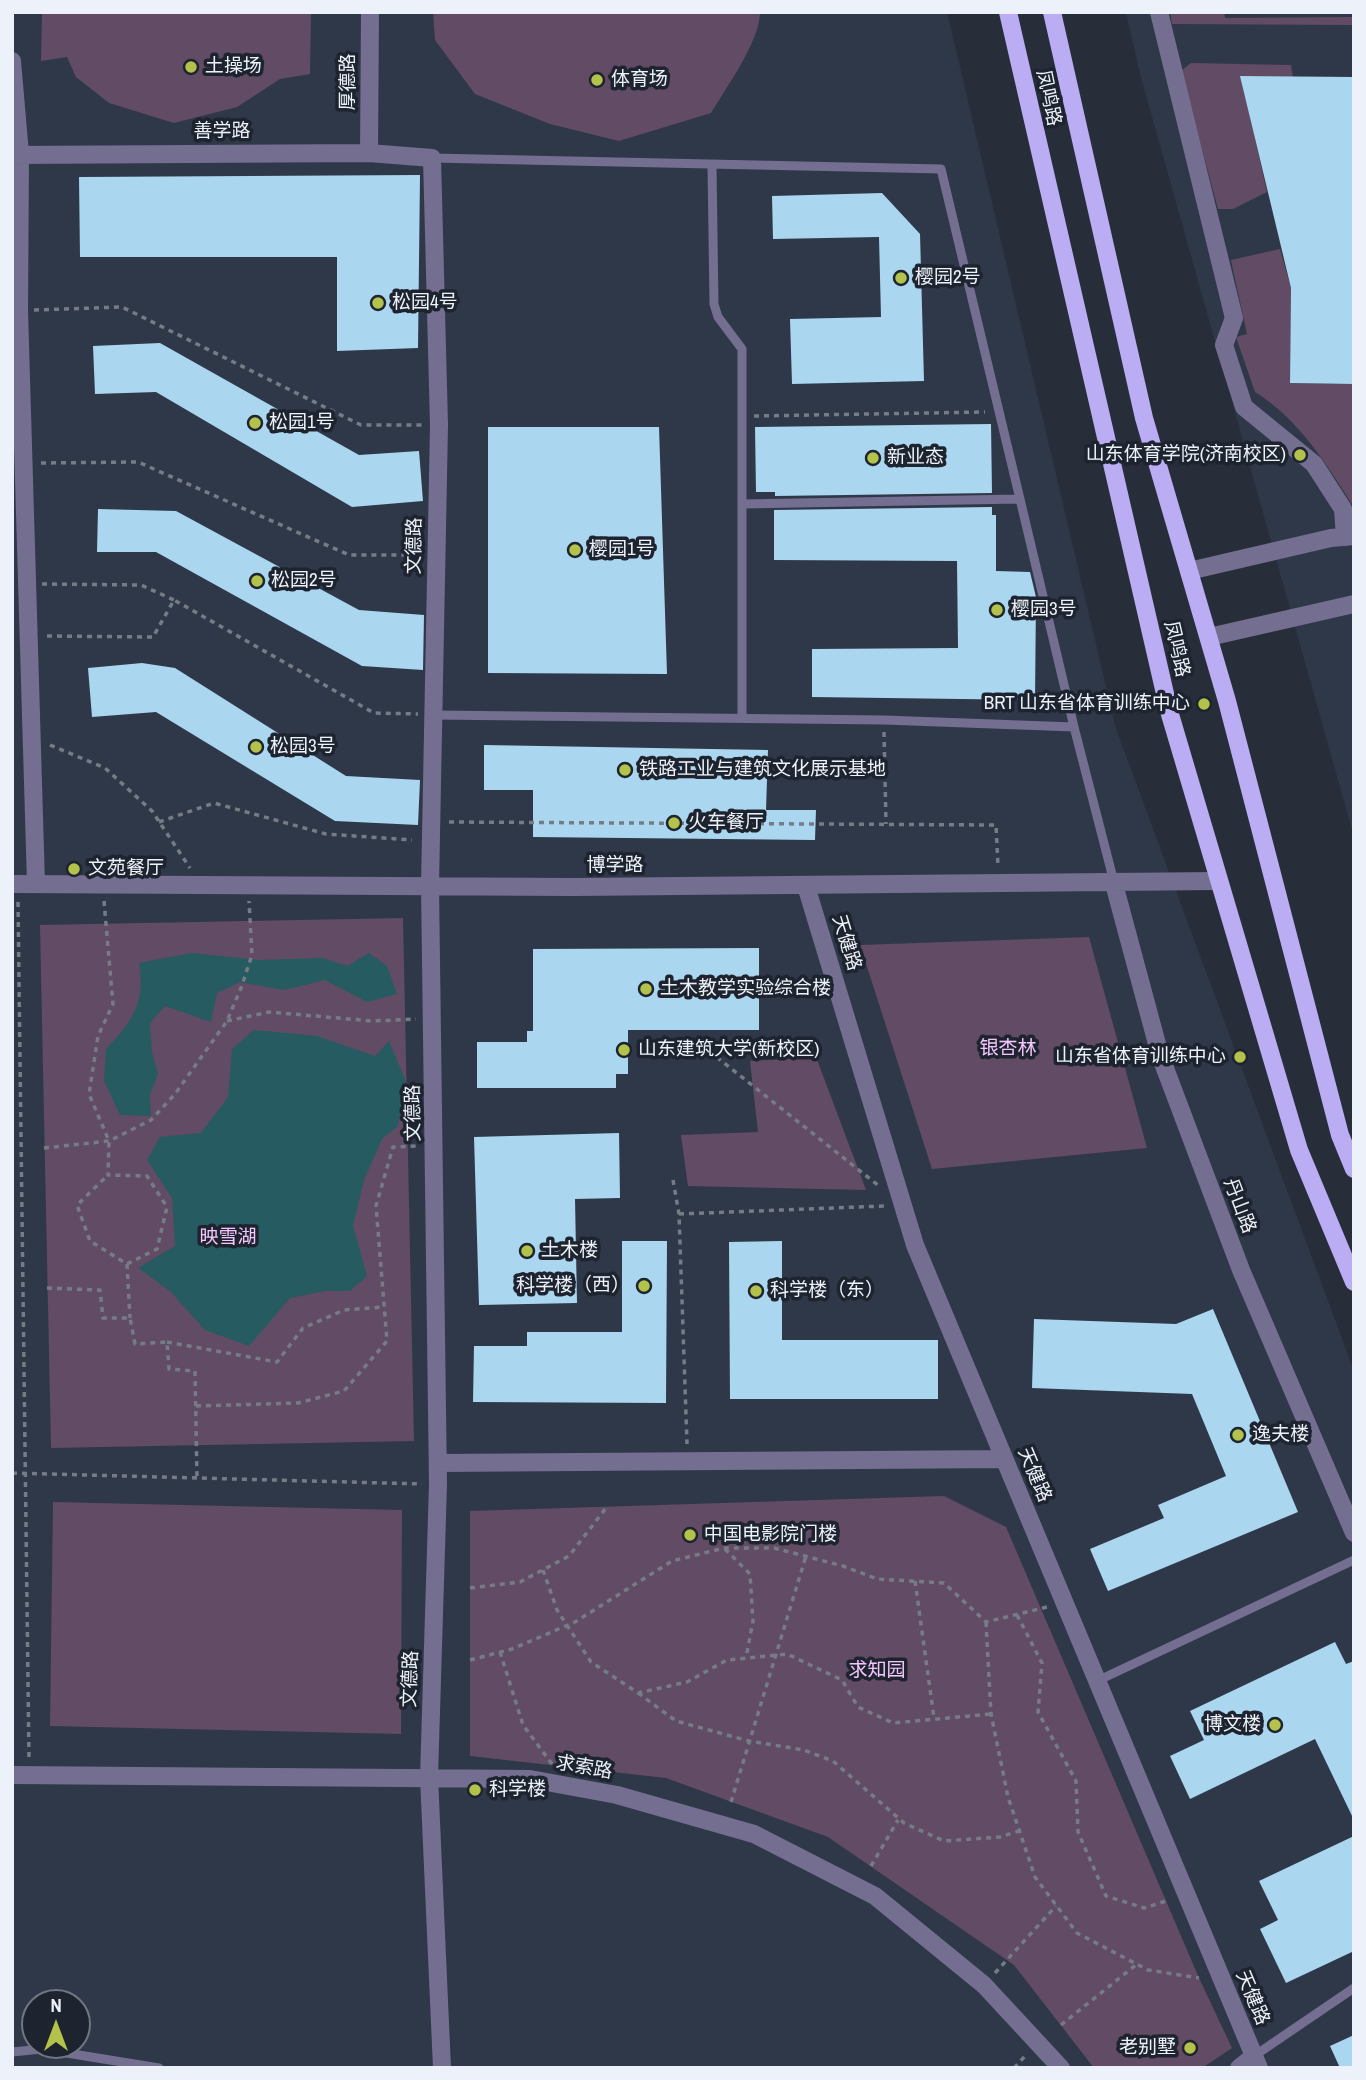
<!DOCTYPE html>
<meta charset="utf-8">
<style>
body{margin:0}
#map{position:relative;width:1366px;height:2080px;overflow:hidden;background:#272e3a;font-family:"Archivo Narrow",sans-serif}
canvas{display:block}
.frame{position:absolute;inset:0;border:14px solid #edf1f9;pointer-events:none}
.north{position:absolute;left:21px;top:1989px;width:70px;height:70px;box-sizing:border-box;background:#1e242f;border:2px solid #717680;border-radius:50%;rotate:0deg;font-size:19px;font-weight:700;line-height:28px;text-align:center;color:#edf1f9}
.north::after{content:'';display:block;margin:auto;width:24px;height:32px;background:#b3c24b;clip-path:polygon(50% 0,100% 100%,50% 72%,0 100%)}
</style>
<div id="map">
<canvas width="1366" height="2080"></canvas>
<div class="frame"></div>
<div class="north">N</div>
</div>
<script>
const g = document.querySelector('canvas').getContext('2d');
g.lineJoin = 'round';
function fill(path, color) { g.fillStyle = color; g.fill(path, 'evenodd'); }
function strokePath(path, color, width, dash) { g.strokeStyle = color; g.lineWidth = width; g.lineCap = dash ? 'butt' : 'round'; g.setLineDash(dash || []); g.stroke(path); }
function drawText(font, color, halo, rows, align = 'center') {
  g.font = font + ' "Archivo Narrow","Noto Sans SC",sans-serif'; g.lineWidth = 7; g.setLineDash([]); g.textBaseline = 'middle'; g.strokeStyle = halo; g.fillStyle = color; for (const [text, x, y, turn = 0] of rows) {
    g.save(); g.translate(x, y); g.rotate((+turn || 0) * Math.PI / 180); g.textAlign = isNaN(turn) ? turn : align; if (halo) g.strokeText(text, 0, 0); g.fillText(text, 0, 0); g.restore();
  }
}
fill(new Path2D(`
 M12,12H947L1116,729L1354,1371V2068H12ZM35,2003H77V2045H35Z
 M1126,12H1354V837L1140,74Z`), '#2f3849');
fill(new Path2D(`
 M42,12H311L310,74L280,79L237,107L174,123L109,103L76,77L67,57L41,61Z
 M433,12H760C760,41 726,88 711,113L619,141L550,124L475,94L435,40Z
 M1170,12H1224L1225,18L1354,17V25L1172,24Z
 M1191,63L1291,65L1293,77L1241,76L1267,192L1233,209H1218L1182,75V70Z
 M1280,249L1291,288L1290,383L1354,384V507C1326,464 1299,419 1255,392L1236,337L1247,334L1231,260Z
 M403,918L414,1441L51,1448L40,925Z
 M1089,937L1147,1148L932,1169L860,945Z
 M816,1057L866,1190L688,1186L681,1135L758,1132L750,1061Z
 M944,1496L1006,1527L1199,1978L1232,2048L1202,2068H1094L1014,1965L828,1837L666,1778L470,1756V1511Z
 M53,1502L402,1510L401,1734L50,1726Z`), '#624b65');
fill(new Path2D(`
 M192,953L259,960L323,958L347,966L369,953L387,966L397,994L367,1002L325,980L284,990L240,982L217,993L211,1022L165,1006L150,1023L152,1052L158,1074L150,1095L151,1116L120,1115L104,1081L106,1049C132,1022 146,1002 139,963Z
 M254,1030L317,1036L375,1056L389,1041L406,1082L398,1126L382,1139L364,1180L353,1226L367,1276L350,1291H325L290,1298L249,1346L205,1330L170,1291L138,1268L175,1246L172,1198L147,1160L160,1137L201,1133L228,1097L232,1049Z`), '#255b61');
fill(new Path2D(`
 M1240,76L1354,77V384L1290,383L1291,288Z
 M420,175L418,348L337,351V257H80L79,177Z
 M882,193L920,234L924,381L792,384L790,319L881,317L879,237L773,239L772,196Z
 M160,343L359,455L419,451L423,501L352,507L156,392L95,394L93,346Z
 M991,424L992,493L775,496V492H756L755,427Z
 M488,427H659L667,674L488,673Z
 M992,507V515H996V571L1030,572L1036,597L1035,700L812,697V649L958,648L957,561L774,560V510Z
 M98,509L176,511L359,610L424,615L423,670L362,666L156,552H97Z
 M142,663L175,668L346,776L420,780L418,825L335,821L156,712L92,717L88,668Z
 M484,745L768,750L766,810H816L815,840L533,837V790H484Z
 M759,948V1030H628V1074H616V1088H477V1042H527V1031H533V949Z
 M619,1133L620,1198L575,1199L577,1303L479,1305L474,1137Z
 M622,1241H667L666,1403L473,1402L474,1346H527V1332H622Z
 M782,1241V1340H938V1399H730L729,1242Z
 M1213,1309L1298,1512L1108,1591L1090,1549L1164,1518L1158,1505L1226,1476L1192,1394L1032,1388L1034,1319L1176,1324Z
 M1335,1642L1346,1664L1354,1661V1820L1315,1739L1190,1799L1170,1756L1204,1740L1190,1711Z
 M1354,1836V1951L1286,1983L1260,1929L1278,1920L1259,1881Z
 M1354,2035V2068H1340L1330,2046Z`), '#abd6ef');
strokePath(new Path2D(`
 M34,310L122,307L361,425H423
 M754,416L985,412
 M41,463L138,462L349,555H419
 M42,584L141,585L174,600
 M47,636L153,637L174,600L374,713L418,714
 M884,732L886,824
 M50,745L105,768L152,811L190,868
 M159,822L214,803L326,834L412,840
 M449,822L996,825L998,866
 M104,901L113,1004L98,1036L89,1094L109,1141L108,1175L147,1176L167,1207L157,1249L127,1264L90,1241L77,1205L108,1175
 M18,902L29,1759
 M227,1021L269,1012L372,1021L416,1019
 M709,1051L879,1186
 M44,1148L109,1141L151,1120L175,1094L227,1021L241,988L252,955L249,901
 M673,1180L679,1214L687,1444
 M679,1214L884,1206
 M127,1264L130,1318
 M47,1288L100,1290L103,1318H130L135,1344L167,1342L169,1369L195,1371L197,1478
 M167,1342L277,1362L303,1328L344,1310L383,1307
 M196,1406L298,1403L344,1391L387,1341L376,1206L393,1147L418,1146
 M12,1473L422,1484
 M725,1549L750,1574L753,1621L746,1658
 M543,1570L557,1610L591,1662L638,1693L687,1682L727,1660L787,1654L842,1680L858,1707L893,1723L991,1714
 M915,1581L934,1718
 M470,1588L520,1582L569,1556L606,1508
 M1017,1615L1042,1663L1038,1712L1076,1781L1078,1832L1106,1896L1144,1908L1166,1901
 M986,1622L991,1714L1008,1797L1035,1877L1077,1933L1148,1970L1199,1978
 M500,1652L523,1725L552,1764
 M470,1660L512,1649L575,1622L672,1561L724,1548H774L843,1566L877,1579L944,1583L986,1622L1047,1607
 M638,1693L676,1721L749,1741L804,1750L833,1761L904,1823L944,1841L1000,1837L1019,1831
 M731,1802L806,1556
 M871,1866L898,1820
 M995,1973L1056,1906
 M1061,2025L1137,1964
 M1014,2068L1027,2054`), '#767c86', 3.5, [5, 5]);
strokePath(new Path2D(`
 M432,158L941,169L1020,499L742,504
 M712,166L714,304L718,317L742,349V718
 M434,715L884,720L1074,727L1020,499
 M1074,727L1114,882
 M1097,1681L1354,1560
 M12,2052L42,2049L159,2068
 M1254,2056L1354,1988`), '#746e90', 9);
strokePath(new Path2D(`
 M1159,12L1234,318L1224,345L1244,407L1314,464L1343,509L1345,537
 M12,61L20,154L19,311L36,884
 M369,153L370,12
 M12,155L369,153L432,158L439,425L430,886L438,1484L429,1777L442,2068
 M1189,571L1331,538L1354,536
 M1209,637L1354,604
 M12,884L574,887L1217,881
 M1114,884L1160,1055L1241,1270L1354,1533
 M806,886L915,1245L1259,2068
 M438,1463L1004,1459
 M12,1775L530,1779L617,1795L754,1834L875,1896L984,1985L1061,2068
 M1239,2068L1254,2056`), '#746e90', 18);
strokePath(new Path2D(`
 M1008,12L1169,711L1299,1150L1354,1282
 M1052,12L1144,418L1227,701L1340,1135L1354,1169`), '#baadf3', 18);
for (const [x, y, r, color] of [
 [191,67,7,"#b3c24b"],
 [597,80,7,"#b3c24b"],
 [901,278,7,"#b3c24b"],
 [378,303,7,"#b3c24b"],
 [255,423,7,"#b3c24b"],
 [1300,455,7,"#b3c24b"],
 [873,458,7,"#b3c24b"],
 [575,550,7,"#b3c24b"],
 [257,581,7,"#b3c24b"],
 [997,610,7,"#b3c24b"],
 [1204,704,7,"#b3c24b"],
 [256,747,7,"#b3c24b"],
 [625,770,7,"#b3c24b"],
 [674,823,7,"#b3c24b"],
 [74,869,7,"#b3c24b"],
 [646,989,7,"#b3c24b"],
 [624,1050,7,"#b3c24b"],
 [1240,1057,7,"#b3c24b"],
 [527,1251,7,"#b3c24b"],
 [644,1286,7,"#b3c24b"],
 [756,1291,7,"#b3c24b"],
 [1238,1435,7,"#b3c24b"],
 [690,1535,7,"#b3c24b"],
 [1275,1725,7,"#b3c24b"],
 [475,1790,7,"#b3c24b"],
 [1190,2048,7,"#b3c24b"]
]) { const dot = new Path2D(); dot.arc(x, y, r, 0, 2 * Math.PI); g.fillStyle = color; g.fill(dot); strokePath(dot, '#1e242f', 2.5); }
drawText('19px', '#edf1f9', '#1e242f', [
 ["土操场",205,67],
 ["体育场",611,80],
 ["樱园2号",915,278],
 ["松园4号",392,303],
 ["松园1号",269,423],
 ["山东体育学院(济南校区)",1286,455,"right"],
 ["新业态",887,458],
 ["樱园1号",589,550],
 ["松园2号",271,581],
 ["樱园3号",1011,610],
 ["BRT 山东省体育训练中心",1190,704,"right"],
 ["松园3号",270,747],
 ["铁路工业与建筑文化展示基地",639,770],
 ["火车餐厅",688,823],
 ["文苑餐厅",88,869],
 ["土木教学实验综合楼",660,989],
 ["山东建筑大学(新校区)",638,1050],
 ["山东省体育训练中心",1226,1057,"right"],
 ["土木楼",541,1251],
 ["科学楼（西）",630,1286,"right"],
 ["科学楼（东）",770,1291],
 ["逸夫楼",1252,1435],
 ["中国电影院门楼",704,1535],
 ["博文楼",1261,1725,"right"],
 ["科学楼",489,1790],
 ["老别墅",1176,2048,"right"]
], 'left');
drawText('19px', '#edf1f9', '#1e242f', [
 ["厚德路",349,82,-90],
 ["凤鸣路",1048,98,78],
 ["善学路",222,132],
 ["文德路",415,546,-89],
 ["凤鸣路",1176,649,77],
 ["博学路",615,866],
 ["天健路",846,943,73],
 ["文德路",414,1113,-91],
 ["丹山路",1239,1206,69],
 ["天健路",1034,1475,67],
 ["文德路",411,1679,-88],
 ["求索路",584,1768,10],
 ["天健路",1252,1998,67]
]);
drawText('19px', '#f5c6fc', '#1e242f', [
 ["银杏林",1008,1049],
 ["映雪湖",228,1238],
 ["求知园",877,1671]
]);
</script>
